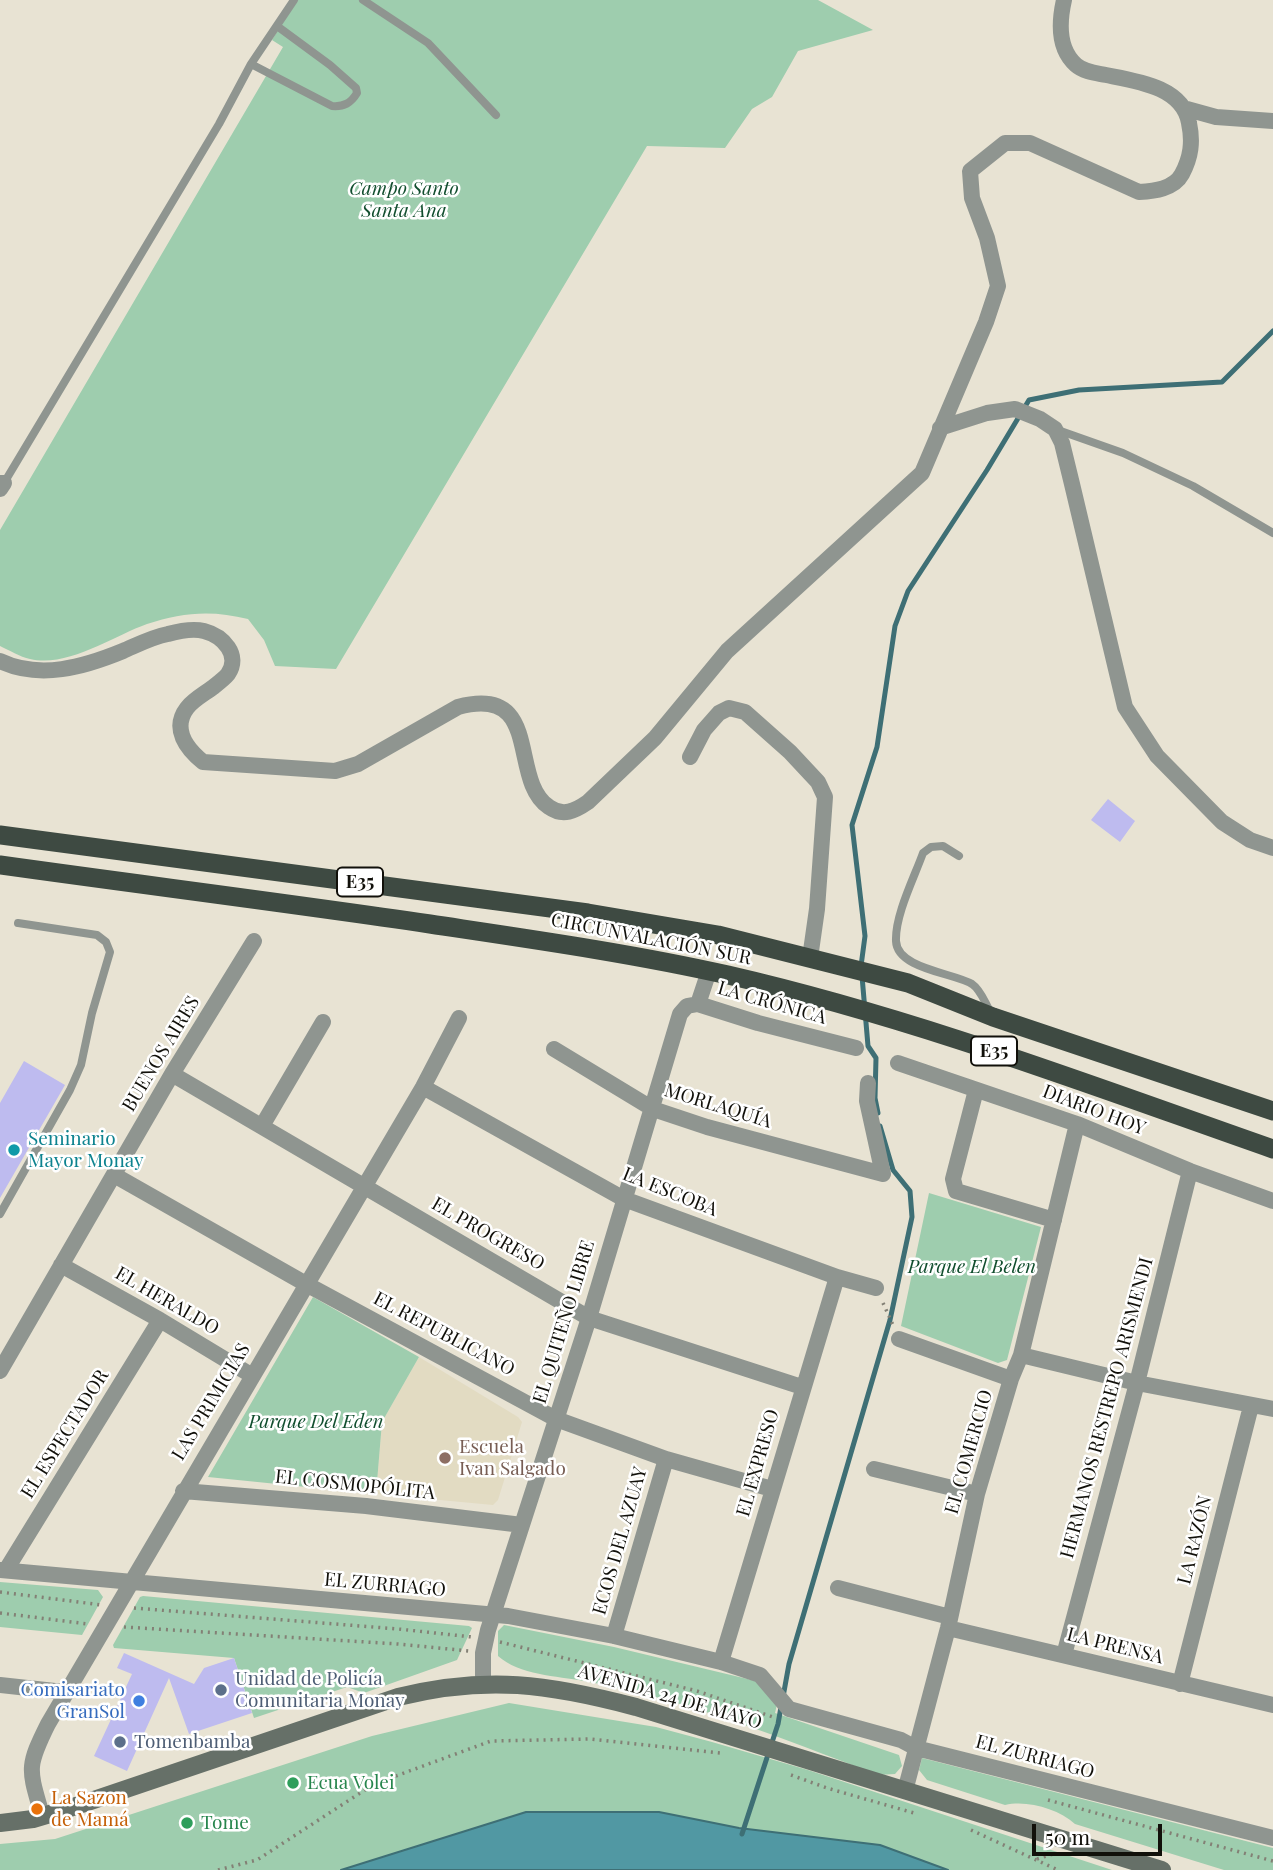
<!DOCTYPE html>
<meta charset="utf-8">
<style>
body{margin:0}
#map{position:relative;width:1273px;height:1870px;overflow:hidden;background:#e8e3d3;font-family:"Playfair Display",serif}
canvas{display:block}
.scale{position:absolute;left:1032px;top:1824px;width:130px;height:32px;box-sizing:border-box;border:4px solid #11100a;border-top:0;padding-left:9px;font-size:21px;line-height:24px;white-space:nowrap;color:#11100a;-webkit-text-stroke:5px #fff;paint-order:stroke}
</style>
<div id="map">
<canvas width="1273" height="1870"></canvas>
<div class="scale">50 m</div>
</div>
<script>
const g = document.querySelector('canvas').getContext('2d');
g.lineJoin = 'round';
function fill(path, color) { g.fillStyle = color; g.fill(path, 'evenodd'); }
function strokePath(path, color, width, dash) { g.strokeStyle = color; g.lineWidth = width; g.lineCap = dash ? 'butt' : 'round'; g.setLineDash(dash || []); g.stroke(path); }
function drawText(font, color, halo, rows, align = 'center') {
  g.font = font + ' "Playfair Display",serif'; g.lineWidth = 5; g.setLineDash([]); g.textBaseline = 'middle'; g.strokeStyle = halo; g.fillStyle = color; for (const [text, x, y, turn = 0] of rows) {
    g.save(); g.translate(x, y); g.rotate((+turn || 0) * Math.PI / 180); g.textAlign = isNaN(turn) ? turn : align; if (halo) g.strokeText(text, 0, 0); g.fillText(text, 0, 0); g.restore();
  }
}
fill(new Path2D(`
 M419,1357L518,1417L522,1422L498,1500L493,1505L376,1494L382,1422Z`), '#e2dbc2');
fill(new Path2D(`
 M296,0H818L873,30L798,51L772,97L752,109L725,148L647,146L336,669L275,666L264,640L248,619C213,610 182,612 147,624C113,636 68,668 30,659C20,657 9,650 0,646V530L283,47L272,40Z
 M929,1193L1041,1227L1007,1360L998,1363L901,1326Z
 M313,1297L419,1357L382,1422L376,1494L208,1477Z
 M0,1582L98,1590L103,1597L82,1635L0,1627Z
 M143,1596L469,1626L472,1628L457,1660L364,1693L347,1687L254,1718L234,1658L114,1648L113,1645L140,1597Z
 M504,1625L614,1647L781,1687L775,1713L899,1755L902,1766L895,1774L878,1775C782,1738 685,1699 584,1681C557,1676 519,1675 498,1656V1631Z
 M509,1703L656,1727L712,1742L808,1770L1112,1870H948L880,1845L739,1828L659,1812H525L341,1870H0V1844L55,1839L372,1736Z
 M922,1758L1273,1848V1870H1224L1075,1824C1058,1809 1028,1800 1005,1805L927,1780L919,1770Z`), '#9ecdae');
const water = new Path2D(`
 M526,1812H659L739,1828L880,1845L948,1870H341Z`);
fill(water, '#5198a3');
strokePath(water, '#3e6f75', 2);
strokePath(new Path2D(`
 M861,966L865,936L852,825L877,747L895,626L908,591L987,470L1029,400L1079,390L1222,382L1273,331
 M862,976L868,1046L876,1058L875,1098L878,1113
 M783,1697L789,1664L890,1320L912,1217L910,1191L893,1170L880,1126
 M742,1834L778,1724L781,1707`), '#3e6f75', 5);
fill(new Path2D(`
 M1108,799L1135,821L1120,842L1091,820Z
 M24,1061L65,1085L0,1198V1103Z
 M124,1653L194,1684L204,1668L234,1658L252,1713L189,1734L169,1678L127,1771L94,1756L132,1674L117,1668Z`), '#bebbef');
strokePath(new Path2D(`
 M883,1303L893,1325
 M0,1592L102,1605
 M134,1608L398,1629L472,1637
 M0,1613L88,1624
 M124,1627L398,1644L469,1651
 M500,1642L697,1691L773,1717
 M791,1775L827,1788L914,1813
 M1048,1800L1273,1861
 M971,1830L1058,1870
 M1037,1859L1053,1854
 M218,1870L257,1860L374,1784L491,1741L590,1739L720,1753`), '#838075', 3.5, [2, 5]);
strokePath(new Path2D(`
 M363,0L428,43L496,115
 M251,64L332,106C344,107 351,103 357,93L356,88L330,65L277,26
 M1055,429L1123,453L1193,486L1273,533
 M4,483L219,124L251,64L294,0
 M959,856L943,846L931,847L923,853C914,878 895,915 896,941C897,969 954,973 972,984C981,990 985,1003 990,1011
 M0,1214L70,1090L81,1065L92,1013L110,952L106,942L97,935L18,923`), '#8f9590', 8);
strokePath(new Path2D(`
 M1187,109L1216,117L1273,121
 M940,428L987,413L1015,409L1040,419L1055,429L1062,443L1072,484L1125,707L1157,756L1222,822L1250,840L1273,848
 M0,483H4L0,489
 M0,661C40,680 84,667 123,651C137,645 152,637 168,634C179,631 192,628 204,631C223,636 241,655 228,674C224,679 217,684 212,688C204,694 193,700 187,708C171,729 187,749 203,762L335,771L358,764L458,707C544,684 508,780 549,807C563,817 575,811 588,802L655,738L727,651L922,473L986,322L998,286L987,238L972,198L970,171L1005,143H1030L1139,192C1154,191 1174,189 1182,174C1191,157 1193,142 1189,123C1183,87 1137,81 1106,75C1096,73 1084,72 1076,65C1058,49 1059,22 1064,0
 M690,757L704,730L719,713L729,708L745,712L790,752L818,782L825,797L817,909L810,958
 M698,1004L709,971
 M554,1049L653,1109L707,1127L883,1174L867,1101L868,1083
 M898,1063L1077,1124L1190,1171L1273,1201
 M172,1074L589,1318L802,1387
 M423,1087L624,1199L837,1277L876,1288
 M976,1090L953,1179L956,1191L1054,1220
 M262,1126L323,1022
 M114,1175L306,1284L556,1419L666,1459L772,1489
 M61,1265L160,1320L251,1375
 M899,1339L1011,1379
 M1021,1355L1137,1383L1273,1409
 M0,1371L172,1074L254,941
 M874,1469L977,1494
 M183,1491L366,1506L522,1525
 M0,1570L508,1616L614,1636L721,1662L760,1675L789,1709L901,1740L916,1748L1273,1838
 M6,1570L160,1320
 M838,1588L950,1617
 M948,1628L1273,1705
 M614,1636L666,1459
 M1064,1655L1137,1383L1190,1171
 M721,1662L837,1277
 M483,1684V1653L488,1630L589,1318L680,1014L687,1006L698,1004L758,1023L856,1048
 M1180,1684L1251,1406
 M0,1685L64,1692
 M905,1791L948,1628L977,1494L1011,1379L1021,1355L1077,1124
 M42,1815C29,1769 26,1768 48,1724L423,1087L459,1018`), '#8f9590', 16);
strokePath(new Path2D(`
 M0,1823L33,1819L70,1808L398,1697C487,1675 549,1684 636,1707L1162,1870`), '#667068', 18);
strokePath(new Path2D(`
 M0,835L588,913L718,935L908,983L993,1017L1273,1111
 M0,865C143,885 287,903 430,924C530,939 630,953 728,975C915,1018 1093,1086 1273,1149`), '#3e4a42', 19);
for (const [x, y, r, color] of [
 [14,1150,7,"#0f9aa8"],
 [445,1458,7,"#8d6e63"],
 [221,1690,7,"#5c6f8a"],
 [139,1701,7,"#3f7fe0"],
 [120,1742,7,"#5c6f8a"],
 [293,1783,7,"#2e9e5b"],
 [37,1809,7,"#e8710a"],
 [187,1823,7,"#2e9e5b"]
]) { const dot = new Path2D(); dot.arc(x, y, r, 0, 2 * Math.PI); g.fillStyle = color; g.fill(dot); strokePath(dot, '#fff', 2.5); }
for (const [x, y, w] of [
 [360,882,46],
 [994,1051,46]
]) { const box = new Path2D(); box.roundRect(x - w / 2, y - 14.5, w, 29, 5); g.fillStyle = '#fff'; g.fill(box); strokePath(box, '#11100a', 2); }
drawText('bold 18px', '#11100a', null, [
 ["E35",360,882],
 ["E35",994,1051]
]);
drawText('italic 19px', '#114e2e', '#fff', [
 ["Campo Santo",404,189],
 ["Santa Ana",404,211],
 ["Parque El Belen",972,1267],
 ["Parque Del Eden",316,1422]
]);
drawText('19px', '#11100a', '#fff', [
 ["CIRCUNVALACIÓN SUR",651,939,11],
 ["LA CRÓNICA",772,1003,16],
 ["BUENOS AIRES",161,1054,-59],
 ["MORLAQUÍA",718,1106,17],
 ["DIARIO HOY",1094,1110,21],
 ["LA ESCOBA",670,1192,22],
 ["EL PROGRESO",488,1234,30],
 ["EL HERALDO",167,1301,30],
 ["EL QUITEÑO LIBRE",564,1322,-73],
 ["EL REPUBLICANO",444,1334,28],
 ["LAS PRIMICIAS",211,1402,-59],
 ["HERMANOS RESTREPO ARISMENDI",1107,1408,-75],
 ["EL ESPECTADOR",65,1434,-58],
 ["EL COMERCIO",969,1452,-74],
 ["EL EXPRESO",758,1463,-74],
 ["EL COSMOPÓLITA",355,1485,6],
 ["LA RAZÓN",1195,1540,-76],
 ["ECOS DEL AZUAY",620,1541,-74],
 ["EL ZURRIAGO",385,1585,5],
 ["LA PRENSA",1115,1646,14],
 ["AVENIDA 24 DE MAYO",670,1697,16],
 ["EL ZURRIAGO",1035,1757,15]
]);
drawText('19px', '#0d838f', '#fff', [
 ["Seminario",28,1139],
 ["Mayor Monay",28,1161]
], 'left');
drawText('19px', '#785e54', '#fff', [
 ["Escuela",459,1447],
 ["Ivan Salgado",459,1469]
], 'left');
drawText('19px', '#4e5e75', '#fff', [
 ["Unidad de Policía",235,1679],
 ["Comunitaria Monay",235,1701],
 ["Tomenbamba",134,1742]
], 'left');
drawText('19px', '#366cbe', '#fff', [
 ["Comisariato",125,1690],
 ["GranSol",125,1712]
], 'right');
drawText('19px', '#27864d', '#fff', [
 ["Ecua Volei",307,1783],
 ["Tome",201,1823]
], 'left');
drawText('19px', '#c56008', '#fff', [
 ["La Sazon",51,1798],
 ["de Mamá",51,1820]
], 'left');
</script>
